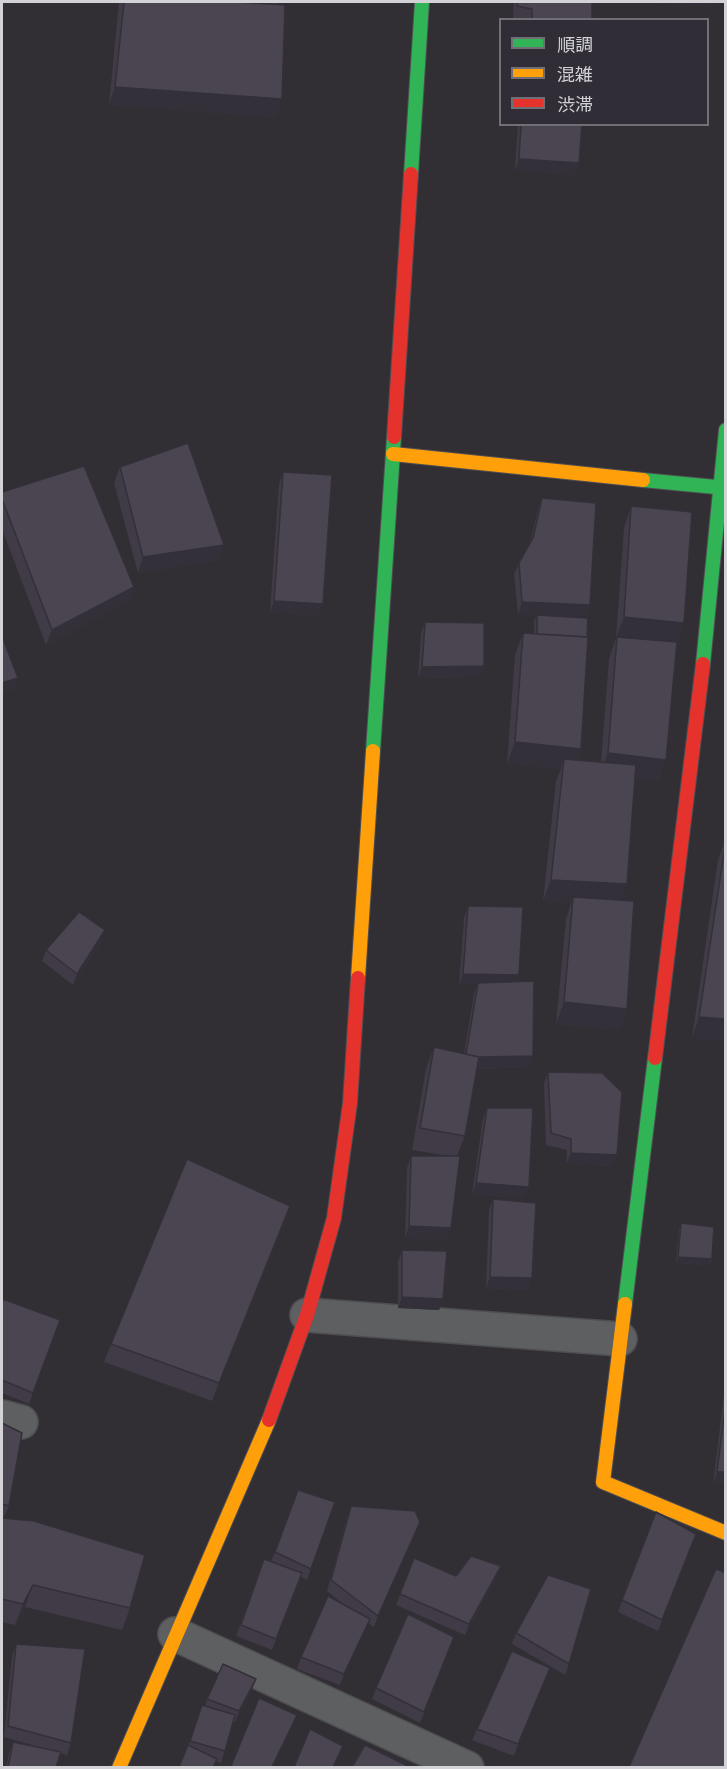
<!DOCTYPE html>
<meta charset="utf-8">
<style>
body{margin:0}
#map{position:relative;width:727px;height:1769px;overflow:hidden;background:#312f34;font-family:"Varela Round","Noto Sans JP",sans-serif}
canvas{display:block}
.frame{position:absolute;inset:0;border:3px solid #d3d2d7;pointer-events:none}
.legend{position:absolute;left:499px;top:18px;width:210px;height:108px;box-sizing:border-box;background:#302d36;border:2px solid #716f76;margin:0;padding:8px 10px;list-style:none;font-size:18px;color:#d3d2d7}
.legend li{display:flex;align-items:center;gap:12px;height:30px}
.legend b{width:30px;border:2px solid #716f76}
</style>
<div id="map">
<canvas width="727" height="1769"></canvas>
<div class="frame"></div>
<ul class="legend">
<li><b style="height:8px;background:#30b455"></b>順調</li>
<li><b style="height:8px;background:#ff9f0a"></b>混雑</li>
<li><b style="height:8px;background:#e5322d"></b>渋滞</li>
</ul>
</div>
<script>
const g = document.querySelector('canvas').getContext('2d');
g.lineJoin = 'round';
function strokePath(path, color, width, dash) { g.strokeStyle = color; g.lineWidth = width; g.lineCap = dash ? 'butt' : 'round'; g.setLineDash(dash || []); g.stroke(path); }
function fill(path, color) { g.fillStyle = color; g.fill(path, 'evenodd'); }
const street = new Path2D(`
 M307,1315L620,1339
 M2,1417L21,1422
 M175,1634L467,1768`);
const fast = new Path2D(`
 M411,174L422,2
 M643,480L726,488
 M703,664L726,430
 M373,751L394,437
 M625,1304L655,1058`);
const slow = new Path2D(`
 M393,454L643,480
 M358,978L373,751
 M625,1304L603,1482L726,1533
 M119,1768L269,1420`);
const jam = new Path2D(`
 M394,437L411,174
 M655,1058L703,664
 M269,1420L307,1315L334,1218L350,1103L358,978`);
strokePath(street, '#4e4d51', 36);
strokePath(fast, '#4e4d51', 16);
strokePath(slow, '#4e4d51', 16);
strokePath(jam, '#4e4d51', 16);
strokePath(street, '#5d5f60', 33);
strokePath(fast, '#30b455', 14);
strokePath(slow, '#ff9f0a', 14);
strokePath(jam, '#e5322d', 14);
fill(new Path2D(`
 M119,2H239L272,4L266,2H279L278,5L282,99L275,117L109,105Z
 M514,2H592V20H525L513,18Z
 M518,124H582L579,163L575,175L515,170Z
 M120,467L224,545L218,560L138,573L114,483Z
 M283,472L323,604L319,616L270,612L279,484Z
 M2,492L134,587L129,602L46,645L2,529Z
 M542,498L590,605L586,616L518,614L514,574L519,563L530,543L538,509Z
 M631,506L684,623L677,642L666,760L658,781L635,778L627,884L621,900L627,1009L620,1030L556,1024L566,919L571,903L543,901L556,781L561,769L507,764L515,655L523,633L534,634V621L537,615L581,749L577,760L601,762L609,659L616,638L624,528Z
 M425,622L484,666L479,677L418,678L421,633Z
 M726,839V1041L692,1038L718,860Z
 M468,906L519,975L517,982L529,1067L477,1069L465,1136L457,1156L451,1228L447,1239L405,1238L407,1168L411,1156H449L412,1150L426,1069L434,1047L464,1054L474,994L477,985H459L464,918Z
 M101,941L73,985L42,961L46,950Z
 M548,1072L617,1155L612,1166L566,1164L567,1150L546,1145L544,1083Z
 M487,1108L525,1199L472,1194L483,1119Z
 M493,1199L528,1290L486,1288L489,1210Z
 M681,1223L712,1259L710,1265L676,1263L679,1229Z
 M284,1224L212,1401L104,1362L111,1344Z
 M402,1250L443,1299L439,1310L398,1308V1262Z
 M3,1299L60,1320L29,1404L2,1393V1303Z
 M726,1378V1483L713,1484Z
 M2,1423L9,1506L4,1517L2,1516Z
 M335,1502L307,1580L301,1577L272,1650L236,1636L264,1559L271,1561L275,1552Z
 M351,1506L420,1522L374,1627L368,1623L340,1685L297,1669L301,1657L348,1608L327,1591L347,1517Z
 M656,1512L696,1534L658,1631L618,1612Z
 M2,1518L130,1608L122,1630L25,1607L15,1625L2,1622Z
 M414,1558L456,1576L497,1577L465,1635L396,1605Z
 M516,1633L569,1664L565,1675L512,1644Z
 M16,1644L71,1743L67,1755L60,1753L56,1767H6L9,1753L13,1742L43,1748L4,1737L12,1656Z
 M450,1648L420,1723L372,1699L376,1688Z
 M550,1668L514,1756L472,1740L477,1729Z
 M252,1690L235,1722H233L221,1763L216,1761L214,1767L188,1746L202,1705L205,1706L207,1699Z`), '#403b46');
fill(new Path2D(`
 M618,2H713L711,7Z
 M115,87L282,99L275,117L109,105Z
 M519,159L579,163L575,175L515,170Z
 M224,545L218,560L138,573L143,557Z
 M134,587L129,602L46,645L52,630Z
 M274,601L323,604L319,616L270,612Z
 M522,602L590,605L586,616L518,614Z
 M624,617L684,623L676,645L616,638Z
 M484,666L479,677L418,678L422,667Z
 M18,678L14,689L2,693V683Z
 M515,742L581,749L573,770L564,759L561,769L507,764Z
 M608,753L666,760L658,781L600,774Z
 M551,880L627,884L620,906L573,897L571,903L543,901Z
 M105,930L101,941L73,985L77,974Z
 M463,974L519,975L515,986L459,985Z
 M564,1002L627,1009L620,1030L556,1024Z
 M699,1017L726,1019V1041L692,1038Z
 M533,1056L529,1067L461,1069L465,1058Z
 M571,1153L617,1155L612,1166L566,1164Z
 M476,1183L529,1187L525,1199L472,1194Z
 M290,1206L284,1224L212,1401L219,1383Z
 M409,1226L451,1228L447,1239L405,1238Z
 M678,1257L712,1259L710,1265L676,1263Z
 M490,1277L532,1278L528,1290L486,1288Z
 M402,1297L443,1299L439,1310L398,1308Z
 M717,1472H726V1483L713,1484Z
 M420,1522L416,1534L374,1627L378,1616Z
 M501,1566L497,1577L465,1635L469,1624Z
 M33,1585L25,1607L15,1625L23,1604Z
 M370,1619L366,1631L340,1685L344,1674Z
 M550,1668L546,1679L514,1756L518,1744Z
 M256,1679L252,1690L235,1722L239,1711Z
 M297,1715L293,1726L273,1767H272Z`), '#343039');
const building = new Path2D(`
 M124,2H239L285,5L282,99L115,87Z
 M518,2H592V20H532V9L517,6Z
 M521,124H582L579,163L519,159Z
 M188,443L224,545L143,557L120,467Z
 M84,466L134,587L52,630L2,499V492Z
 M283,472L332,475L323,604L274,601Z
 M542,498L596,503L590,605L522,602L519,563L533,538Z
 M631,506L692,512L684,623L624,617Z
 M537,615L588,618L587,637L537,634Z
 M425,622L484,623V666L422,667Z
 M523,633L588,637L581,749L515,742Z
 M2,636L18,678L2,683Z
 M617,637L677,642L666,760L608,753Z
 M564,759L636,765L627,884L551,880Z
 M726,840V1019L699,1017Z
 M573,897L634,901L627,1009L564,1002Z
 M468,906L523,907L519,975L463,974Z
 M79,912L105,930L77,974L46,950Z
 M534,981L533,1056L479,1057L466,1054L478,983Z
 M434,1047L479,1057L465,1136L420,1128Z
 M548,1072L602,1073L622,1092L617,1155L571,1153V1139L551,1133Z
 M487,1108H533L529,1187L476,1183Z
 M411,1156H460L451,1228L409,1226Z
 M187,1159L290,1206L219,1383L111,1344Z
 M493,1199L536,1203L532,1278L490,1277Z
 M681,1223L714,1227L712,1259L678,1257Z
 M402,1250L447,1251L443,1299L402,1297Z
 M3,1299L60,1320L33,1393L2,1380V1306Z
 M726,1401V1472H717Z
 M2,1423L22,1433L9,1506L2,1504Z
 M298,1490L335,1502L311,1569L275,1552Z
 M351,1506L415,1511L420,1522L378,1616L331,1580Z
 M656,1512L696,1534L662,1620L622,1600Z
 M2,1518L34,1521L145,1555L130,1608L33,1585L23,1604L2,1599Z
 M471,1556L501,1566L469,1624L400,1594L414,1558L456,1576Z
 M264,1559L302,1573L276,1639L241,1625Z
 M716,1569L726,1573V1767H629Z
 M548,1575L591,1589L569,1664L516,1633Z
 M328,1596L370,1619L344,1674L301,1657Z
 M408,1614L454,1637L424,1712L376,1688Z
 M16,1644L85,1649L71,1743L8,1726Z
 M512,1651L550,1668L518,1744L477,1729Z
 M223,1664L256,1679L239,1711L207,1699Z
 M259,1698L297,1715L272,1767H234L231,1766Z
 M202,1705L235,1715L225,1751L190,1741Z
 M310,1729L343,1746L333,1767H294Z
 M13,1742L61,1752L56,1767H8Z
 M188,1745L217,1759L213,1767H179Z
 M365,1745L406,1765L405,1767H352Z`);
fill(building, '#4a4551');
strokePath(building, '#343039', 1.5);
</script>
